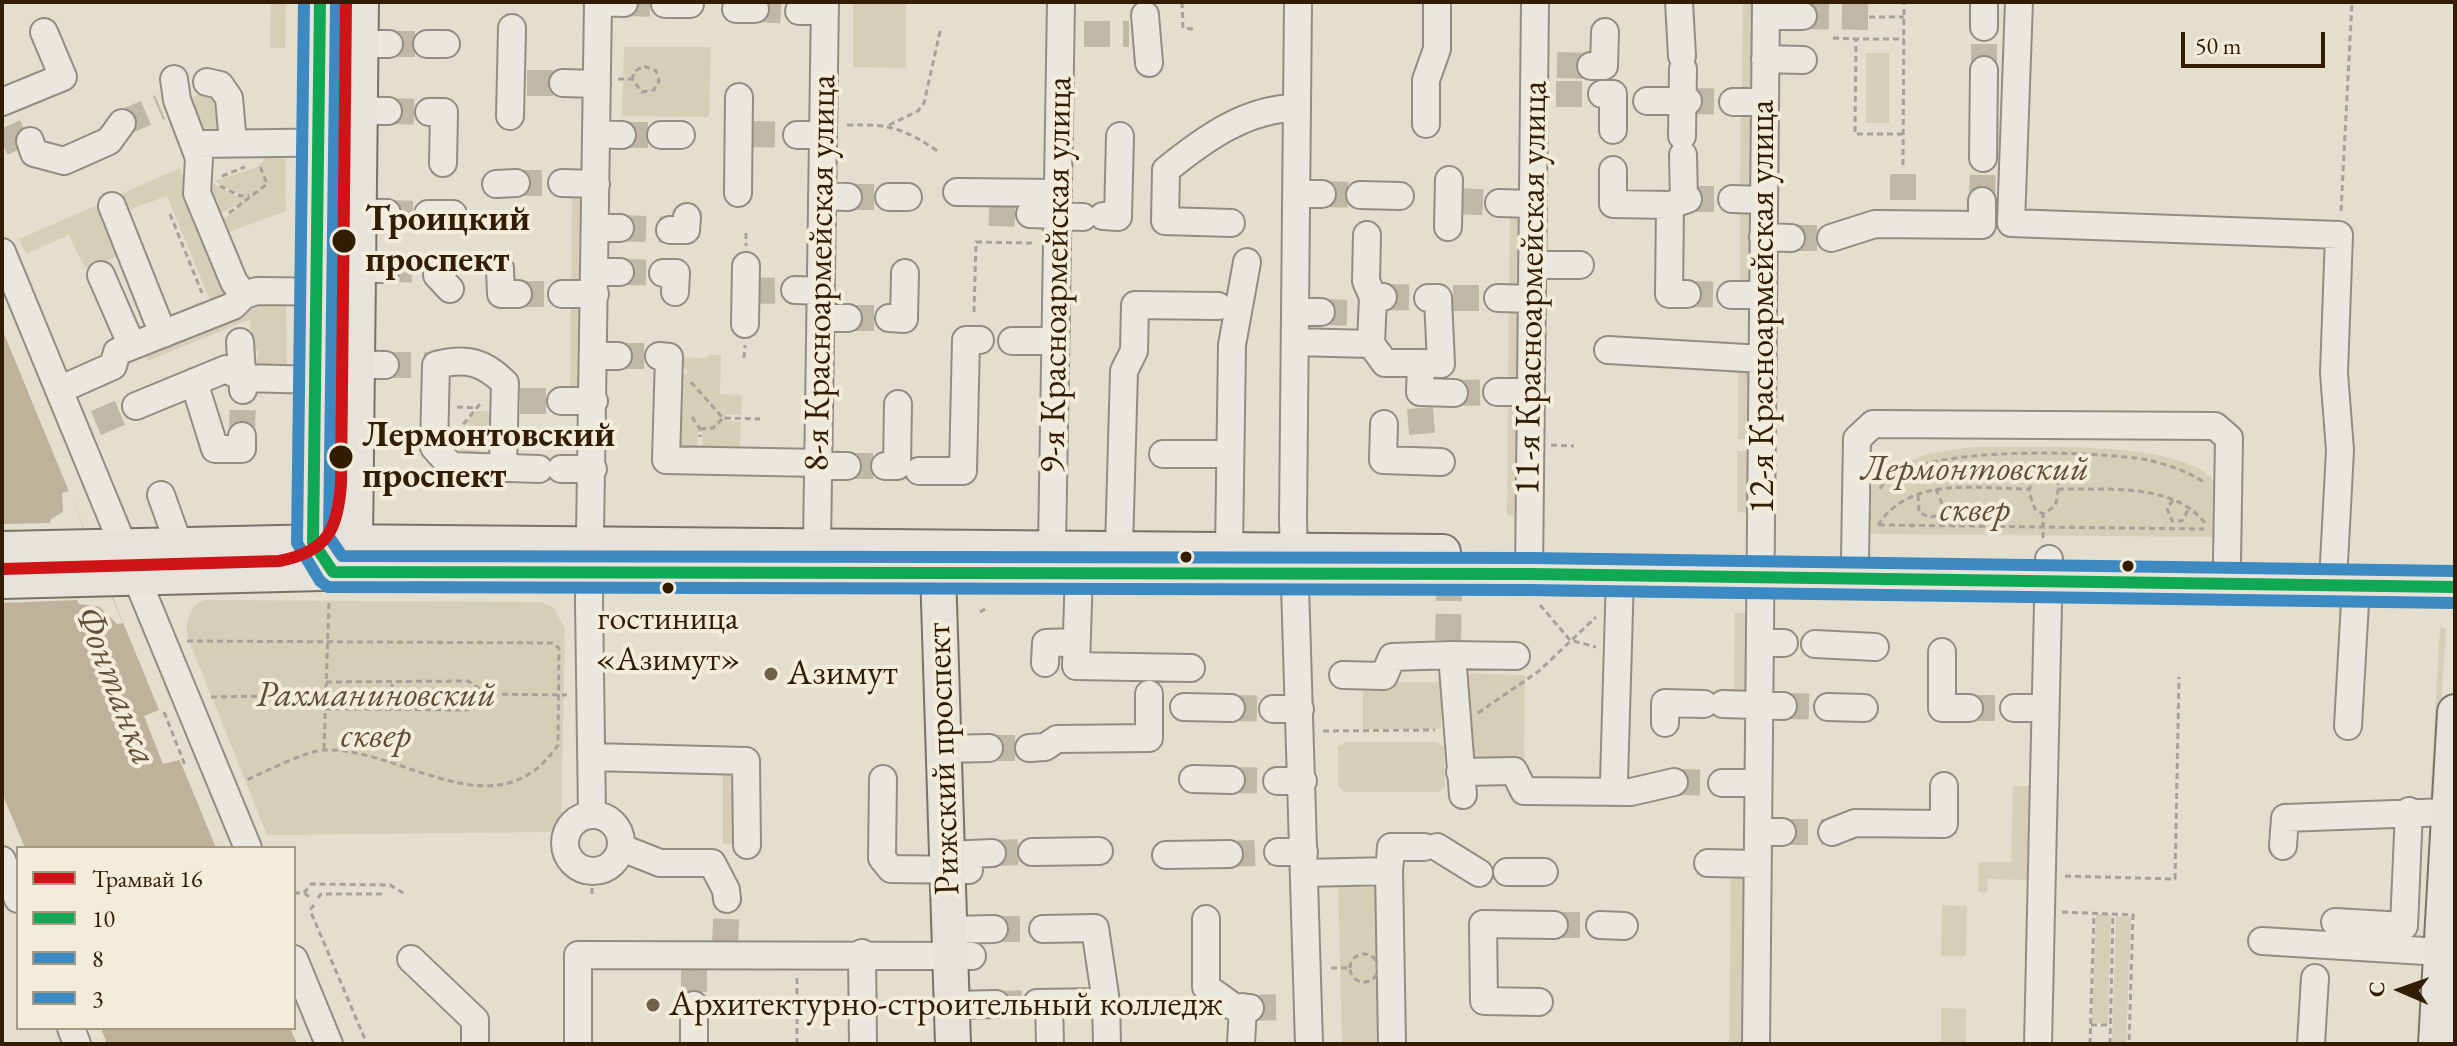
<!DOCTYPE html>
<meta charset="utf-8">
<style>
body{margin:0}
#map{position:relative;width:2457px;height:1046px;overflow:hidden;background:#e4decf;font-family:"EB Garamond",serif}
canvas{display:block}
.frame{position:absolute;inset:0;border:4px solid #321c02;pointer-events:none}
.legend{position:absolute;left:16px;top:846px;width:280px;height:184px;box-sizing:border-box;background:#f3ecdb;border:2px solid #a69984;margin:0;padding:10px 14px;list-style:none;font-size:24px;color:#321c02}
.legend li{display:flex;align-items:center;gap:16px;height:40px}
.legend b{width:40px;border:2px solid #a69984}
.north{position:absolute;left:2361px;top:950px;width:80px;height:80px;-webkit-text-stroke:6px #f3ecdb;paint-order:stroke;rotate:272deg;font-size:22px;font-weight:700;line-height:32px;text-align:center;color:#321c02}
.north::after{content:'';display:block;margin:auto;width:28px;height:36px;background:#321c02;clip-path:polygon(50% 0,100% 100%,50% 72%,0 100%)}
.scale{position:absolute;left:2181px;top:32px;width:144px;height:36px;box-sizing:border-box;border:4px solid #321c02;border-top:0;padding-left:10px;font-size:24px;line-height:28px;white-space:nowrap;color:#321c02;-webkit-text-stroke:6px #f3ecdb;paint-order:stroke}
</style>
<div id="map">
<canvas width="2457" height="1046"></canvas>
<div class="frame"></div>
<ul class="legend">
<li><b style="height:10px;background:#ce1417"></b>Трамвай 16</li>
<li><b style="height:10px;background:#10a855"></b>10</li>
<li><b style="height:10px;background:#3d8ac2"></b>8</li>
<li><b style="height:10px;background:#3d8ac2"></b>3</li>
</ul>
<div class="north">С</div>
<div class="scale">50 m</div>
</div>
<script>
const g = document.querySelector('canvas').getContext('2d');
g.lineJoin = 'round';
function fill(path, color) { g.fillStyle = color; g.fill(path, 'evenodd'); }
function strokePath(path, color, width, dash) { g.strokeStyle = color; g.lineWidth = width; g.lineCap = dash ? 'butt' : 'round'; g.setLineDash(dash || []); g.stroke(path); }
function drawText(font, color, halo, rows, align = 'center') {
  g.font = font + ' "EB Garamond",serif'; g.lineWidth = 8; g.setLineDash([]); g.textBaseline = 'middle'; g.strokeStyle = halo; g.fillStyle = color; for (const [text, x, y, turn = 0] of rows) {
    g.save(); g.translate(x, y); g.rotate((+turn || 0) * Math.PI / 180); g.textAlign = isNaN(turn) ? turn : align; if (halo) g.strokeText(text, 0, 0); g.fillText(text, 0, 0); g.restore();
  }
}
fill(new Path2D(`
 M271,2H286L285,48H270Z
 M853,2H906V68L853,67Z
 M1743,2H1753L1752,93H1742Z
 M624,47H711L709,117L622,116Z
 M1866,53H1889V123H1866Z
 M204,92L217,94L222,134L202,133L190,99Z
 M1741,110H1752L1751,191H1740Z
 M285,150L286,211L221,235L216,225L240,206L238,203L213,219L207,206L210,182L238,197L239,194L214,181L255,168L264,161L261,151Z
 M180,168L230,290L231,294L213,308L167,196L123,212L116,196Z
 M572,195H580L579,285H571Z
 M102,203L145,321L116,257L85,268L69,235L26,254L19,239Z
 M1740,207H1751L1750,288H1740Z
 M1510,210H1520L1519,291H1509Z
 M258,299H286L287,373L255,367L259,351H253L250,319L148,361L143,348Z
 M571,301H579L578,396H570Z
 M1509,305H1519V383H1508Z
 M708,355H721L720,394L742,395L741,415H726L727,421L741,422L740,450L703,449L702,432H698L697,449L679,448L676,370L687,375V369L676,364V357L707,358Z
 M1738,366H1749V439H1738Z
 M1508,400H1518L1517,516L1507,515Z
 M476,411H496L494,443C482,455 461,455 448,444L456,436L466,442L475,440L477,436L466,424Z
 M1972,447C2020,448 2189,438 2215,483C2223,496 2218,522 2218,537L1870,534L1871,491L1875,476L1927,454Z
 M1737,451H1749L1748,513L1737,512Z
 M204,600L541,602L553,607L565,628L561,824L552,832L267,835L188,638C185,622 189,606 204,600Z
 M1735,613H1746L1745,696H1734Z
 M2440,628L2446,629L2435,801H2430Z
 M1460,673L1525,675L1524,761L1470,760Z
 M1363,682H1441V729H1363Z
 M1346,742H1437L1444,747L1445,787L1438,792H1344L1338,785V746Z
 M723,771H736V844H723Z
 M2013,786H2030L2028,880L1988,879L1987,893L1978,892L1979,862H2011Z
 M1744,872L1742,1044H1729L1731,876Z
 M1384,877L1388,1044H1342L1338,878Z
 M1942,905L1967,906L1966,956H1941Z
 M2096,914L2111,915L2108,1024L2092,1023Z
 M2116,916L2131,917L2126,1044H2112Z
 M1941,1008L1966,1009V1044H1941Z`), '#d7ceb8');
fill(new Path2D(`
 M2,329L216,848H25L2,793Z
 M101,1028H290L297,1044H107Z`), '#beb29a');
fill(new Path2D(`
 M69,491L98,565L123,623L117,624L100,607L79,604L77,600L2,603V524L50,523L51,519L63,512L62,493Z
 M159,710L162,718L166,717L183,759L163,764L144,716Z`), '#e4decf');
strokePath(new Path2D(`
 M624,3L665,4
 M755,9L799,11
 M1803,16L1869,17
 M1084,34H1129
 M389,44H427
 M1557,65L1591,66
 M1984,70V27
 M527,83H563
 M1556,94H1602
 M1688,101L1733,102
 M388,111L429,112
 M122,123L160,107
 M749,134L797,135
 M622,135H661
 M2,143L26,132L30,141
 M516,183H562
 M1322,194L1360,195
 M848,197H889
 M1688,199H1732
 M1903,200V165
 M1457,201L1499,203
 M1982,201L1983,158
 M387,213L428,214
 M989,213L1030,214
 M620,228L670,230
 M1791,238H1831
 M386,269L431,270L437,275
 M620,272L663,273
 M749,291L795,290
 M518,294H562
 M1687,294L1731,295
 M1383,297L1428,298
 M1453,298H1498
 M1321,312L1359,313
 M848,318H889
 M618,356H659
 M385,365H428
 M1454,393L1497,392
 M520,401H561
 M1420,408L1423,445
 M96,423L136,406
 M242,436L243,393
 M847,466H885
 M1448,640L1449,595
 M1783,706L1828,707
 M1231,708L1273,709
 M1969,708H2014
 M989,748H1029
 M1231,780L1277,781
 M1674,782L1722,783
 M1782,832H1832
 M992,853L1032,852
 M1229,854L1278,852
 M1554,925H1600
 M994,929H1043
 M725,945L727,899
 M694,966V1005
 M996,1004L1037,1003
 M1250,1008L1285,1007`), '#c0b7a6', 26, [26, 13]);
const minor = new Path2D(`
 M598,2L624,3
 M1298,2L1293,520L1309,1044
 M1679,2L1682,56
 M2019,2L2011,223L2339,235L2334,373L2340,450L2334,563
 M665,4H690
 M736,9H755
 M799,11H825
 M1145,15L1149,63
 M1766,16H1803
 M1984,27V2
 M319,44H389
 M427,44H446
 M1765,59L1803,60
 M1591,66H1604L1605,32
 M174,79L177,100L199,158L197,193L234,282L244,295
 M207,82L220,85L229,98L233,143
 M563,83L597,84
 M1602,94H1613V130
 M1647,101H1688
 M2,102L63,77L44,32
 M1733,102H1765
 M319,110L388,111
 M429,112H444L443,163
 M510,116L512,28
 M1426,124V80L1437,49V2
 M596,134L622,135
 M661,135H681
 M797,135H823
 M1682,136L1683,69
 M30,141L34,153L64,161L109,141L122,123
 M194,144L360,142
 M1683,155L1684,199
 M1983,158L1984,70
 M1613,170V204L1670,205
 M562,183L596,184
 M496,184L516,183
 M957,192L1058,193
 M738,193L739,97
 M1296,194H1322
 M1360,195L1400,196
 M822,196L848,197
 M889,197H908
 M1732,199L1764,200
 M1499,203L1533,204
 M112,206L163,334
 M317,212L387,213
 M428,214H453
 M1030,214L1057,215
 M1057,216L1083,217
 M1103,216L1118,217L1120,136
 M1231,223L1165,221L1166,170C1204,139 1247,108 1297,108
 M1448,227L1449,180
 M595,228H620
 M670,230H686L687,217
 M1367,235L1366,281L1373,297
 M1763,237L1791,238
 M1831,238L1875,224L1982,225V201
 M2,252L248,848
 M1532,265H1580
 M317,268L386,269
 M500,268L501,294H518
 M595,272H620
 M663,273H676L675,292
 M101,275L132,346
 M437,275L450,289
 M795,290L821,291
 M562,294H595
 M1687,294H1669L1670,205L1688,199
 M1731,295H1762
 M1498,298L1532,299
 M1295,312H1321
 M821,318H848
 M889,318L904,319L905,273
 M745,324L746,266
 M1012,341H1055
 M240,342L243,390
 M1295,342L1371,344L1385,363H1421L1420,392L1454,393
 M1371,344L1373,297H1383
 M1608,350L1763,359
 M594,356H618
 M659,356L669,357L666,460L819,463
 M1421,363L1441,364L1438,298H1428
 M339,364L385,365
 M194,382L215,449H242V436
 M59,390L113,366L117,352L233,306L244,295L257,291L358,292
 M1497,392H1531
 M561,401H594
 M136,406L226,369L243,378L357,381
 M1384,424L1383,460L1441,462
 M1163,454H1229
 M819,466H847
 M885,466H897L898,404
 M503,468L505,383C484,362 466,357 436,365L434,447L451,466L539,469
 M561,469H593
 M919,471H963L966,340H980
 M161,495L179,545
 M817,544L825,2
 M1052,547L1061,2
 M1119,548L1124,371L1134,351L1135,305L1218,306
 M1229,550L1232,345L1247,262
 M1855,558L1857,439L1873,424L2215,426L2229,438L2227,561
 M1079,571L1076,666L1191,668
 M1529,574L1535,2
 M1760,643H1784
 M1815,644L1875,647
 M1942,652V708H1969
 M1452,655L1516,656
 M1045,663L1046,643L1076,642
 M1343,675L1384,676L1392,657L1452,655L1463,795
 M1723,704L1783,706
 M1184,707L1231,708
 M1828,707L1864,708
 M2014,708H2045
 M1273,709H1300
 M1665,723V703L1704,704
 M2348,726L2356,585
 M1029,748L1045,747L1057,739L1149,738V694
 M944,749L989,748
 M591,757L746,761L747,845
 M1460,772L1514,771L1524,791L1631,792L1674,782
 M883,779L882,858L891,869L969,870
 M1193,779L1231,780
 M1277,781H1303
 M1614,781L1620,576
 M1722,783H1758
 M565 843a28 28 0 1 1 56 0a28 28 0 1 1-56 0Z
 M592,815L589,602L598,2
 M1758,832H1782
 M1832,832L1855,823L1944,824V786
 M2283,846L2285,818L2449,812
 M1437,847L1479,873
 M622,848L660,863H712L726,890L727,899
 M1032,852L1099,851
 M1278,852H1304
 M947,855L992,853
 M1166,855L1229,854
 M2,860L18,899
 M1708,863L1757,864
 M1389,871L1391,847H1424
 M1507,872H1544
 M1305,873L1389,871L1392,1044
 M1206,919V987L1234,1007L1250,1008
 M2335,922L2404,926L2409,811
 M1600,925L1624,926
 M949,930L994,929
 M2262,941L2441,952
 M862,953L863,1044
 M294,959L329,1044
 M411,959L475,1020V1042
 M1106,1002L1107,1044
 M1539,1002L1484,1001L1483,924L1554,925
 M1037,1003L1106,1002L1095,928L1043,929
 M1049,1003L1050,1044
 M694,1005V1044
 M951,1005L996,1004
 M71,1028L77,1044
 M578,1044V955L972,956
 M1241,1044L1243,1007
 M1756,1044L1766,2
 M2038,1044L2049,559
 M2311,1044L2315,978`);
const major = new Path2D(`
 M320,2L313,542L326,562
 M2,549L325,542L1443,552
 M948,553L938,571L953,1044
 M343,558L355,542L361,2
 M2,581L401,571H993L2455,587
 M2436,1044L2455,712`);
strokePath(minor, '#938d81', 30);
strokePath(major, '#797367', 38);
strokePath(new Path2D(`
 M1182,2L1183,28L1193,29
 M1869,17H1904
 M1833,38L1856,39
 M618,79H632L642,92L654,90L659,81L656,71L644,66L635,71L632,79
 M847,125C891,124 903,128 939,152
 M889,125L918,111L924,103L941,27
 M1903,134H1855L1856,39H1904
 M1903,165L1904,2
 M222,176L245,167
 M220,186L240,196L249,195
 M2341,211L2352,2
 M229,213L267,184L260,166
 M170,214L202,293
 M746,233V246
 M974,312L976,242L1033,243
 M744,358L745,345
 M691,382L723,418L760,419
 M457,407L477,408
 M692,417L700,429V437
 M700,429L713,428L723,418
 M457,432L480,404
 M1551,445L1574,446
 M2044,464C2060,472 2060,490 2055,506L2043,514L2035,509L2029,492L2034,471Z
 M1880,489C1903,443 2100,451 2148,460C2168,465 2188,471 2205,483
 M2058,489C2105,490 2173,482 2205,523
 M1918,495L1919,512L1929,517L1936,516L1943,506L1936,489
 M2173,500L2167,508L2172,521H2182L2188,510
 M1878,525C1911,475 1977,489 2029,489
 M1879,525L2204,529
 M2043,538V514
 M1540,605L1570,640L1596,647
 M980,612L985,609
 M187,641L552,643L559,648L558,745C497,835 403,748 326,750C306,750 266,772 246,780
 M326,682L468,681L487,694L567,695
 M211,697L326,695
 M325,709L467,710L487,694
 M392,710V681
 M164,712L185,765
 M1478,713L1539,671L1596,617
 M1323,731L1435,730
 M324,749L329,601
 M2065,876L2175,879L2179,677
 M294,893H304L311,898
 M304,893L311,884L390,885L405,894
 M592,894V872
 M318,898L321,894H384
 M314,905L310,910L367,1044
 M2062,912L2133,915L2129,1044
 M1350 968a14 14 0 1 1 28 0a14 14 0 1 1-28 0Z
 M1331,968H1349
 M797,978V1044
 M2091,1025H2110
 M2090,1044L2094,912
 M2110,1044L2113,913`), '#a6a199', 3, [6, 4]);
strokePath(minor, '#eae7e0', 26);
strokePath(major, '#e7e3da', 34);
strokePath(new Path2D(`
 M320,2L313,542L333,572L1529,574L2455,587`), '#10a855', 12);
strokePath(new Path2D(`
 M304,2L297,543L320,581L328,587L1529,590L2455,603`), '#3d8ac2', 12);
strokePath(new Path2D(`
 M336,2L329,537L342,556L1529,558L2455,571`), '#3d8ac2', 12);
strokePath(new Path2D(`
 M2,569L279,561C327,552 338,530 341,483L346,2`), '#ce1417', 12);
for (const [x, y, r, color] of [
 [344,241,13,"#321c02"],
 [341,457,13,"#321c02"],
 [1186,557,7,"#321c02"],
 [2128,566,7,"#321c02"],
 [668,588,7,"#321c02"],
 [771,674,8,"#70604a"],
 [653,1005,8,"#70604a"]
]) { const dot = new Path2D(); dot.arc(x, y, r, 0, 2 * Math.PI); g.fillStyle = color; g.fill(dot); strokePath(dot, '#f3ecdb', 3); }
drawText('34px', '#321c02', '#f3ecdb', [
 ["гостиница",668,620],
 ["«Азимут»",668,661]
]);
drawText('bold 36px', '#321c02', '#f3ecdb', [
 ["Троицкий",365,220],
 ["проспект",365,261],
 ["Лермонтовский",362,436],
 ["проспект",362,477]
], 'left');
drawText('36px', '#321c02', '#f3ecdb', [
 ["8-я Красноармейская улица",821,273,-89],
 ["9-я Красноармейская улица",1057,275,-89],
 ["11-я Красноармейская улица",1532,288,-89],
 ["12-я Красноармейская улица",1763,307,-90],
 ["Рижский проспект",944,759,-92]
]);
drawText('italic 36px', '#604d33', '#f3ecdb', [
 ["Лермонтовский",1975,470],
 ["сквер",1975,511],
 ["Рахманиновский",376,696],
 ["сквер",376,737]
]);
drawText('36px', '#321c02', '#f3ecdb', [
 ["Азимут",787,674],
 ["Архитектурно-строительный колледж",669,1005]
], 'left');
drawText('italic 38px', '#635036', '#f3ecdb', [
 ["Фонтанка",115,686,69]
]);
</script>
